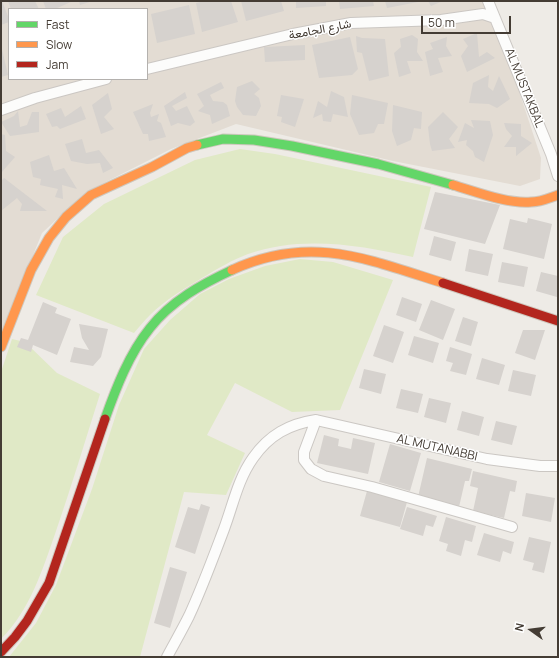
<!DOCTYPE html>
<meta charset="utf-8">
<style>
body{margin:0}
#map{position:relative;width:559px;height:658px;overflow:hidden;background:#eeebe6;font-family:Manrope,sans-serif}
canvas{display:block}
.frame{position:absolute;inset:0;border:2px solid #443c34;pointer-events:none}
.legend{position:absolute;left:8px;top:8px;width:140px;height:72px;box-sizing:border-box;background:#fff;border:1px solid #b4b1ae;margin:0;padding:5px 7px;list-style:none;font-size:12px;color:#443c34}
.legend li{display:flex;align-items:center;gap:8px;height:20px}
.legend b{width:20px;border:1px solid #b4b1ae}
.north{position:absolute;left:511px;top:610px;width:40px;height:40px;-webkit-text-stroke:3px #fff;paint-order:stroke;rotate:284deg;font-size:11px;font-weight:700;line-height:16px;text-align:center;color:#443c34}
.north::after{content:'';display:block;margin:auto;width:14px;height:18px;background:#443c34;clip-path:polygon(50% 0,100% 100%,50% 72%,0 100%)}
.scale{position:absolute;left:421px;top:16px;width:90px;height:18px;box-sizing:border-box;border:2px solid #443c34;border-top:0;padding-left:5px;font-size:12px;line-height:14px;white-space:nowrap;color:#443c34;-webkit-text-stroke:3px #fff;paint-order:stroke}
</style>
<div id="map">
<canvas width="559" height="658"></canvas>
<div class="frame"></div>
<ul class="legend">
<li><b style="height:5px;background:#63d668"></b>Fast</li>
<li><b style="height:5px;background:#ff974d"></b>Slow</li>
<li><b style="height:5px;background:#b3261e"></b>Jam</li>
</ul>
<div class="north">N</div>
<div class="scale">50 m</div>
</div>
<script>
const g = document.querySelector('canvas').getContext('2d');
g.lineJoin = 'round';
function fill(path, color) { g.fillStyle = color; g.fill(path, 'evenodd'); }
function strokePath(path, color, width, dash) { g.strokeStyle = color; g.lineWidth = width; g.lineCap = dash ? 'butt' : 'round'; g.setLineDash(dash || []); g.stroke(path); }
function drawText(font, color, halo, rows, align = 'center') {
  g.font = font + ' Manrope,Vazirmatn,sans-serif'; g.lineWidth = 3; g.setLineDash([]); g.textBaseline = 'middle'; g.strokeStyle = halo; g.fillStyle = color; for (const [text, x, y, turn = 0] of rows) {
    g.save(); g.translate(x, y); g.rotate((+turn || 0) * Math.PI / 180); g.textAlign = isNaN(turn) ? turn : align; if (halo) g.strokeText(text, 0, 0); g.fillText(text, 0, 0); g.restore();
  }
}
fill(new Path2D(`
 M1,1H488L495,18L541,158L540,179L520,186L393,161L236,124L171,149L86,192L42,233L1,334ZM9,9H147V79H9Z`), '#e3dcd3');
fill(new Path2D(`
 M240,149L275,154L431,187L413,257C360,245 301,235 248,254C232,260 217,269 202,278C184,289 165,300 150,315C144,321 139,327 134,333L36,295L63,237L104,204L195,160Z
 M300,259L333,262L393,280L340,410L292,412L235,383L207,435L245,453L226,495L184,492L140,657H9L36,623L56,585L92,489L119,405L144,349L170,320L200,294L229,279L265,266Z
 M12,339L25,342L57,373L100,394C85,441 71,488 55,534C42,571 30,610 1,639V372Z`), '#e0e9c6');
fill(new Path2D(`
 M1,1H2L9,19V22L1,25Z
 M8,1H35L39,9H11Z
 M43,1H73L55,9H46Z
 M79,1H93L80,5Z
 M204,1H231L238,22L202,32L196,3Z
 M241,1H281L284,11L246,21Z
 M296,1H326V6L296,8Z
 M339,1H373L374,6L340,9Z
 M385,1H418V2L387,8Z
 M428,1H443L431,6Z
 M189,5L195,34L157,43L151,14Z
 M477,33L479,57L487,52L495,58L467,72L461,56L468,46L463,39Z
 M412,35L418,39L417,52L423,61H407L411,73L399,77L394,53L401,47L400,39Z
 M356,36L362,38L385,39L389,76L369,81L362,53L357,52Z
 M350,37L358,69L352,75L319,78L312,45Z
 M447,37L446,46L452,56L438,58L443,72L430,76L425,52L433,49L430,43Z
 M1,45L8,75L1,77Z
 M305,45V60L265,62L264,47Z
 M489,75L488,87L493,91L499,76L510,99L497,108L489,104L469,103L473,83Z
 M252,81L260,89L254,94L259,98L261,106L256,116L243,115L237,107L235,101L237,87Z
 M221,82L224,88L210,95L213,101L223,102L227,105L230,116L212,124L210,115L198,111L204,106L197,94Z
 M331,91L344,97L348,117L333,114L331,122L323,121L322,114L313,118L318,101L327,107Z
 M185,92L187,98L172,106L176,111L187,106L195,122L190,126L178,123L171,126L164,106Z
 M108,93L112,109L104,117L114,129L101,134L92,105Z
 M281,95L304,99L295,127L281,122L282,117L277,116Z
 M352,95L388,103L384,124H378L374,133L359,135L350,114Z
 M153,104L150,113L151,117L159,114L157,121L161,123L166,137L149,141L148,134H143L133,112Z
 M393,105L422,112L421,129L414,128L411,140L397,146L392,131Z
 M81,106L86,119L60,129L57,126L52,127L46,114L61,108L65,117Z
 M18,111L20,127L27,125L32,112H39V132L10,136L1,122L14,116Z
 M443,112L458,127L449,139L455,148L432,151L430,144L428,127Z
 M471,120L490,121L493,135L484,162L475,157L473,151L466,145L467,140L458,142L465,123L474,128Z
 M504,123L521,124V136L532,143L516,156V147H504L512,136L506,129Z
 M1,134L5,135L6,151L15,157L1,173Z
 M82,139L86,153L99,150L113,168L103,173L100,163L87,164L71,161L65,144Z
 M49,155L54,171L64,168L77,189L62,185L63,199L55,197L58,189L40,185L41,179L33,177L30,162Z
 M4,178L47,211H20L22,204L17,198L1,211V181Z
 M435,192L500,205L485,244L424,229Z
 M528,218L552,224L544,259L503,249L510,219L527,223Z
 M434,236L456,242L451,261L429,255Z
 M469,249L493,254L488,276L465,271Z
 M502,262L528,267L524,287L498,282Z
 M541,272L558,276L557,297L536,291Z
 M402,297L422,304L416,322L396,315Z
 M431,300L455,309L443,340L419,330Z
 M43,302L57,308L55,313L71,319L57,355L33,345L31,352L17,347L21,338L28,340Z
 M463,317L478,322L471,346L455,341Z
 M79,324L108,329L101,357L93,366L70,362L74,347L89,350L82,338Z
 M384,325L404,332L393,363L373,356Z
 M523,330H545L535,360L515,353Z
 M414,336L439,343L433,363L408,355Z
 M450,347L472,354L466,375L450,371L453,363L446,361Z
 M482,358L505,365L499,385L476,379Z
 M364,369L386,374L381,394L359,388Z
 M513,370L536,375L531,396L508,391Z
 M401,389L423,394L418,413L396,408Z
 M429,398L451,403L446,423L424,417Z
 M462,411L484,417L479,436L457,430Z
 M496,421L517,426L512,445L491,440Z
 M324,435L339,439L338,446L351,449L353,438L375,443L368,474L317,463Z
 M390,444L421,453L410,491L379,482Z
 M427,458L472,469L469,481H465L459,507L418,497Z
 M473,471L517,481L515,492L510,491L504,518L473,511L478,488L470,486Z
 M367,491L407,502L400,527L360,516Z
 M526,493L555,498L551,522L522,516Z
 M201,504L210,507L195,554L175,547L188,507L199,510Z
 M407,507L437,516L433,527L426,525L423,536L400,529Z
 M446,517L476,526L472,542L465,540L461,556L446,551L448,544L439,541Z
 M484,533L514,542L511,554L503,551L500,562L477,555Z
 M529,537L551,542L544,573L532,570L534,563L523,560Z
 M170,567L187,572L170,628L154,623Z`), '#d6d2ce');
const street = new Path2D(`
 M488,1L551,154L558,176
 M147,69L293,34L351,23L441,20L483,14L495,18
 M1,110L35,98L106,79
 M316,420L304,452V460L311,469L324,476L372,487L512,527
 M167,657C174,644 182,630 189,616C202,588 213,558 224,529C233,505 238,479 253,458C269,435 289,424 316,420L487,459L540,466H558`);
const fast = new Path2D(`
 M197,145L223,139L254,140L292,146L378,164L453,185
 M105,419C116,388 129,354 150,328C171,301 202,284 232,270`);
const slow = new Path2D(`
 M453,185C477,192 507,204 531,202C541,202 549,198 558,195
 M232,270C310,234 367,259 443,283
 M1,347L31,270L49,238L66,217L91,195L152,167L187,148L197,145`);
const jam = new Path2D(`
 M443,283L558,321
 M1,652L15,637L27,621L49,583L105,419`);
strokePath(street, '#cbc7c3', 12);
strokePath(fast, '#cec7bd', 11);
strokePath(slow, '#cec7bd', 11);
strokePath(jam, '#cec7bd', 11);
strokePath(street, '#fcfcfb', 10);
strokePath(fast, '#63d668', 9);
strokePath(slow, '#ff974d', 9);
strokePath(jam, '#b3261e', 9);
drawText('12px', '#443c34', '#fff', [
 ["شارع الجامعة",320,30,-11],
 ["AL MUSTAKBAL",524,88,68],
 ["AL MUTANABBI",437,448,13]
]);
</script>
